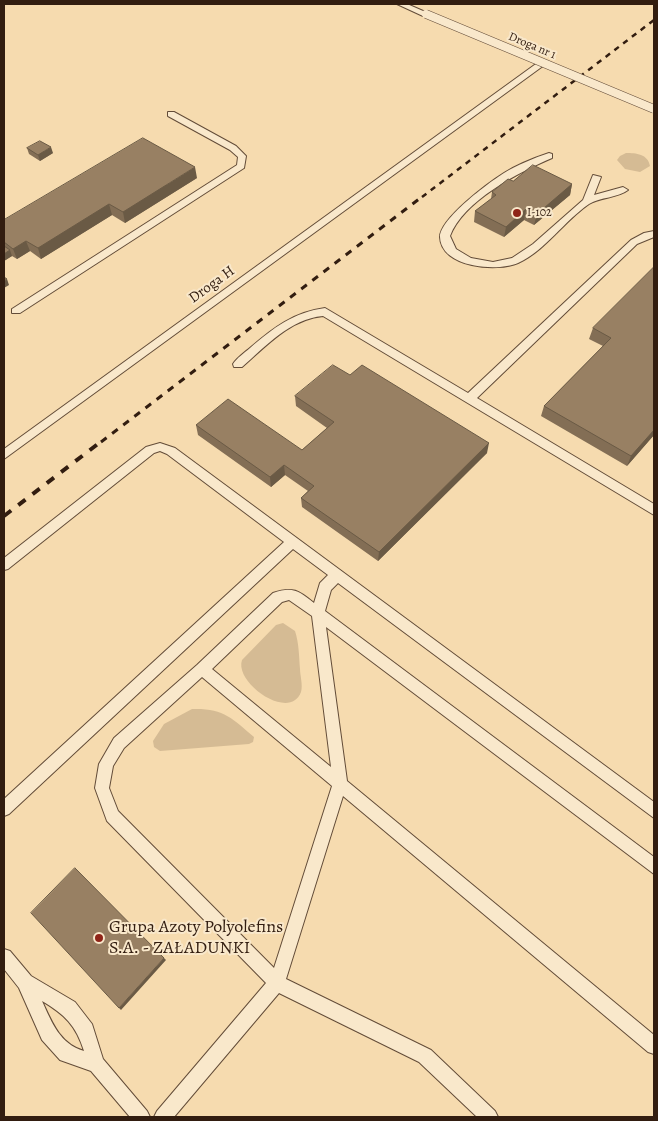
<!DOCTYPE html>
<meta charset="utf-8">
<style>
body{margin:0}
#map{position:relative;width:658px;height:1121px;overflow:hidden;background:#f6dbaf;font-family:Alegreya,serif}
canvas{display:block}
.frame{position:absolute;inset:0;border:5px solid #321d10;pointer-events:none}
</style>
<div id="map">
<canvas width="658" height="1121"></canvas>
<div class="frame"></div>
</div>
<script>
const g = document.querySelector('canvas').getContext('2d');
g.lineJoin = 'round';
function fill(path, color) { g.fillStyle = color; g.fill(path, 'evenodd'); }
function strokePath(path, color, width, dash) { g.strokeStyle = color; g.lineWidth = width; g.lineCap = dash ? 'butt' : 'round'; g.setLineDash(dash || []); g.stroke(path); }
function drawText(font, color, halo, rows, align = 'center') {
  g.font = font + ' Alegreya,serif'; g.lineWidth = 4; g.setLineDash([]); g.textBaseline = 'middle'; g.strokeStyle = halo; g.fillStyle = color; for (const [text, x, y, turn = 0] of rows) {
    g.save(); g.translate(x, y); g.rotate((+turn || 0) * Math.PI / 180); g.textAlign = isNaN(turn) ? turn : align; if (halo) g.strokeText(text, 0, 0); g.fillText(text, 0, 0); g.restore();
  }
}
fill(new Path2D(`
 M626,153C636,153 648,154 650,166L640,172L625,169L617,160L620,156Z
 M283,623L295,631C299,643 299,656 300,669C300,675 303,685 301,692C290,722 234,683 242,660L276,625Z
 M192,709C223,708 232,718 254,737L253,742L249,744L160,751L154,747L153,741L164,724Z`), '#d5bb94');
const service = new Path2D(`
 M397,4H407L430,14L423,16Z
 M540,61L547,63L4,459V449Z
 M168,112H174L236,146L246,156L244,168L20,313H12V309L237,165L238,157L230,150L168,116Z
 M549,153L552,154V158C519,172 463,201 450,236L456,249L471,258L493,262L512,258L533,244L583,200L593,175L601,177L594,195L623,187L628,190C618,198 600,197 589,204C564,221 546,250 518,263C498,272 441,268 440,237C440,219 488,183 504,173C517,165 534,158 549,153Z
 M654,231V237L637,244L477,398L654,504V515L323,316C290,319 266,346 242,367H234L233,364C237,358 244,353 250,348C273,328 294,312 325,308L468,393L631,240L644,233Z
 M160,443L175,448L654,802V818L338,583L331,590L325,611L654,857V874L326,627L347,781L654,1035V1054L648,1052L343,796L286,979L431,1050L495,1111L498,1117H477L419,1062L279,993L174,1117H154L157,1111L266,983L107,821L95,788L99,764L114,738L197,665L273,593C293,586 299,591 314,603L320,583L328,575L293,549L9,814L4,816V799L284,542L167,454L160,451L154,453L8,569L4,570V558L146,447ZM289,600L312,616L331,767L212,669L282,602ZM202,677L332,786L274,968L118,811L109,788L113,766L124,748Z
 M4,949L10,951L31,976L75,1002L92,1024L103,1059L147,1111L150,1117H130L91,1071L60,1060L42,1040L19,988L4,969ZM42,1001C65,1015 76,1025 84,1051C60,1044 52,1023 42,1001Z`);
strokePath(service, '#634c38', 2);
fill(service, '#f9e8cb');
strokePath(new Path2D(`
 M422,197L654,20`), '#321d10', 2.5, [5.5, 5.5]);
strokePath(new Path2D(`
 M101,442L423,196`), '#321d10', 3, [7, 7]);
strokePath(new Path2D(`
 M4,516L103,440`), '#321d10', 4, [9, 9]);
const serviceBridge = new Path2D(`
 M426,14L654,109`);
strokePath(serviceBridge, '#634c38', 9, []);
strokePath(serviceBridge, '#f9e8cb', 8);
fill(new Path2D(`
 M27,148L53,153L40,161L29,154Z
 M197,178L125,223L112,215L41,259L30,251L17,259L12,256L4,261V220Z
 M513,181L572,184L570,195L534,225L524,220L504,237L474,222L475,211L491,199L492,192Z
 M654,267V435L627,466L541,416L544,406L603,346L589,339L593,328Z
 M295,396L487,453L378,561L302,507L301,498L308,491L285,475L271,487L198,435L196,425L302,450L327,428L296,406Z`), '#836e55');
fill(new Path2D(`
 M51,147L53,153L40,161L38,155Z
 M195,167L197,178L125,223L123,212Z
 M572,184L570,195L534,225L537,214Z
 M109,204L112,215L41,259L38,248Z
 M526,209L524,220L504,237L506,227Z
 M26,241L30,251L17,259L13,249Z
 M10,250L12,256L4,261V254Z
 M7,279L9,285L4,288V281Z
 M654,430V435L627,466L631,456Z
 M489,443L487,453L378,561L379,552Z
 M284,465L285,475L271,487L270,477Z
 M164,958L166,960L121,1010L119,1008Z`), '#6a5a45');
const building = new Path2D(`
 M143,138L195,167L123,212L109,204L38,248L26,241L13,249L4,242V220Z
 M40,141L51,147L38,155L27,148Z
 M533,165L572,184L537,214L526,209L506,227L475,211L496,195L492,192L508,179L513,181Z
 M4,246L10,250L4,254Z
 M654,267V430L631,456L544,406L611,338L593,328Z
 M4,277L7,279L4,281Z
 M333,365L350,375L362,365L489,443L379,552L301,498L314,486L284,465L270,477L196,425L228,399L302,450L334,422L295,396Z
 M75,868L164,958L119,1008L31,913Z`);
fill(building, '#988063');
strokePath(building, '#6a5a45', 1);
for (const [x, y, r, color] of [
 [517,213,5,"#8f2418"],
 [99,938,5,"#8f2418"]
]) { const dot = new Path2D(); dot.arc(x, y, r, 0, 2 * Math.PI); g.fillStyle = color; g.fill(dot); strokePath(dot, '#f9e8cb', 2); }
drawText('12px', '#321d10', '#f9e8cb', [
 ["Droga nr 1",532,46,23]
]);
drawText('12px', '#321d10', '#f9e8cb', [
 ["I-102",527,213]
], 'left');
drawText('15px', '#321d10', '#f9e8cb', [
 ["Droga H",212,285,-36]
]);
drawText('18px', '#321d10', '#f9e8cb', [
 ["Grupa Azoty Polyolefins",109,928],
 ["S.A. - ZAŁADUNKI",109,949]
], 'left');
</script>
